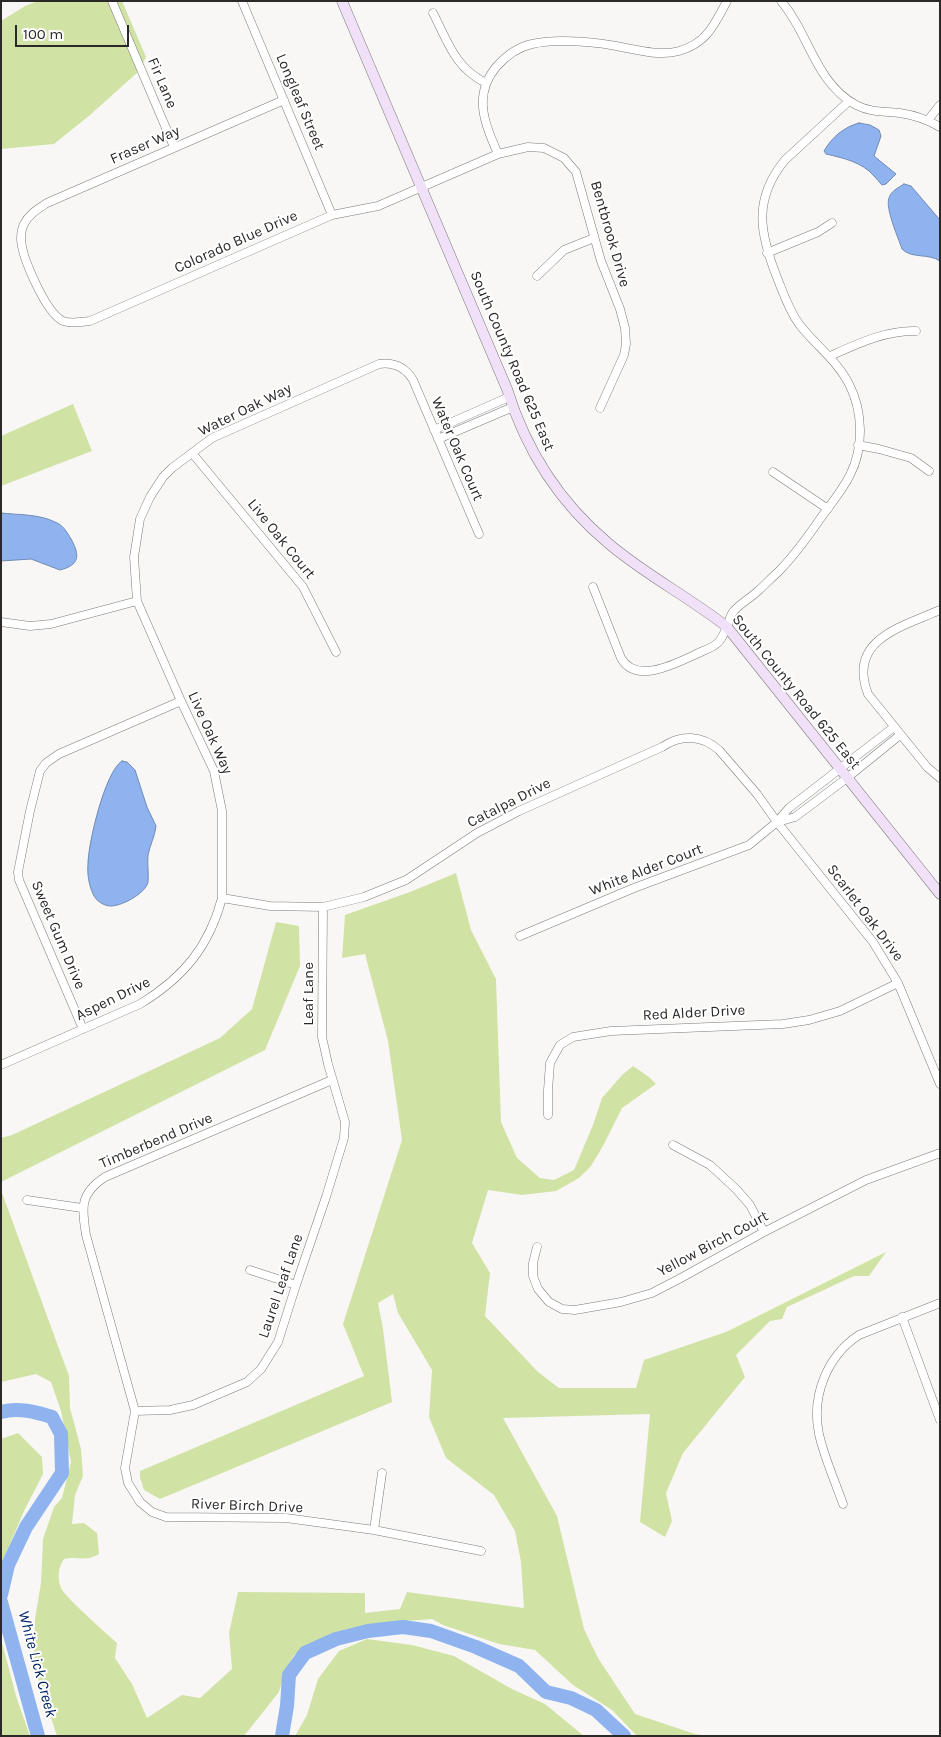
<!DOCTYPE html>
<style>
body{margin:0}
#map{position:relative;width:941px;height:1737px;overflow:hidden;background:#f9f7f5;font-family:Karla,sans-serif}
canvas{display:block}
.frame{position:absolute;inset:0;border:2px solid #2a2928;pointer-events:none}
.scale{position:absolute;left:15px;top:25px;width:114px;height:22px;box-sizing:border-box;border:2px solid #2a2928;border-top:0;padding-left:6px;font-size:15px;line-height:18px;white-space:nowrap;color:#2a2928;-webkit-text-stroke:4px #fff;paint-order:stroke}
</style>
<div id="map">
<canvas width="941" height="1737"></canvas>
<div class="frame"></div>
<div class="scale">100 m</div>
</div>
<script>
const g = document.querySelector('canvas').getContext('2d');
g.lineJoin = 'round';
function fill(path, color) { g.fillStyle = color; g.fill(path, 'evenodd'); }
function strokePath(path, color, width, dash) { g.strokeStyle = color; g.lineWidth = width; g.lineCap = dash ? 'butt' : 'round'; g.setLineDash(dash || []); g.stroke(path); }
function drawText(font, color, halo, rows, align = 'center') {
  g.font = font + ' Karla,sans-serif'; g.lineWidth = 4; g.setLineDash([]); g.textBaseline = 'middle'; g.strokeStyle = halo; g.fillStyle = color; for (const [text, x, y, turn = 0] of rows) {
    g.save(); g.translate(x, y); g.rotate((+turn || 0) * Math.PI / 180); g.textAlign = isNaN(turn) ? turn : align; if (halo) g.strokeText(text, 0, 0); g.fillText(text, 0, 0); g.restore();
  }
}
fill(new Path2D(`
 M38,1H122L146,57L139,71L90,115L54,144L1,149V21L25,6Z
 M73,404L92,451L1,486V436Z
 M456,873L471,930L496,979L501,1122L517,1158L540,1178L554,1180L574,1170L593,1125L602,1098L622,1075L633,1066L649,1077L656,1084L622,1108L603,1146L591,1166L579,1178L556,1191L522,1195L488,1190L472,1243L490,1273L485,1316L538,1372L559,1388H636L644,1360L726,1332L886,1252L869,1276H854L787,1307L782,1319L770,1321L736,1355L745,1377L683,1453L666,1493L672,1521L665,1537L640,1522L650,1414L503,1418L557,1516L584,1629L598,1658L635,1714L695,1734L709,1736H637L612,1710L573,1685L535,1650L499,1644L443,1625L432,1619L381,1623L344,1630L294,1655L285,1671L279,1692L244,1736H57L34,1666L35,1619L41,1583L43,1539L54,1507L62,1498L71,1462L61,1411L51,1382L36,1374L1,1382V1190L69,1376L70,1408L81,1449L83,1476L75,1495L72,1524L84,1523L97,1533L99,1554C86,1562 78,1556 64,1559C58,1567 57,1579 61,1588C65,1597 107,1634 117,1643L115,1658L132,1684L147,1718L182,1695L200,1698L232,1669L229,1633L238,1592L365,1593V1613L400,1609L407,1592L524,1608L521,1562L515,1531L494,1495L446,1458L429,1417L432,1370L398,1313L393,1294L378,1303L383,1329L392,1402L160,1499L144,1490L140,1478V1471L364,1376L343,1324L402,1140L388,1041L365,954L342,958L345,915L410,892Z
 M276,922L299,926L300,966L265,1050L1,1182V1138L12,1135L220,1038L252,1009Z
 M18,1433L42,1457L43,1474L24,1511L1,1565V1439Z
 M1,1639L17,1699L30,1736H1Z
 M367,1639L412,1645L454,1656L512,1689L545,1704L584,1736H295L307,1715L318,1679L339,1651Z`), '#d0e3a5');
const water = new Path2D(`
 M859,123L870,125L879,130L881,136L874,156L896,174L886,184L882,185C879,182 877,179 874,176C862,162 843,158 826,154L824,151C832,137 844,127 859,123Z
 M904,184L911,186L940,220V261C928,253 912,259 902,249C898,237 885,208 889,198C891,191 898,188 904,184Z
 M1,513C19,515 39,514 55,522C63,525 67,532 71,539C80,555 80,565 60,570L31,559L1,561Z
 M122,761L127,762L135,770L147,807L156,826C155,836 150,845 148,855C147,864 149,874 148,882C146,893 122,906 111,906C104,906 96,901 93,894C89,885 87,874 88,864C88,844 105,771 122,761Z`);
fill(water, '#8eb3ef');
strokePath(water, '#708ab3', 1);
strokePath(new Path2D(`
 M1,1412C18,1407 36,1412 52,1417L61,1434L62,1473L26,1527L8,1565L1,1595
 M1,1602L38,1736
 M282,1736L287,1706L289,1675L305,1653L336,1639L368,1631L403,1627L431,1631L476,1647L519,1666L546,1692L571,1698L596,1710L624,1736`), '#8eb3ef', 14);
const street = new Path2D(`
 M112,1L174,147
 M242,1L332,215
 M781,1C809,33 815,83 856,105C872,113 884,111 900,113C914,115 928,120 940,127
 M433,13C448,42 455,68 486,83
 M284,100L47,203C38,209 29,214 24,224C22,228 21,235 21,239C22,258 46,313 63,321C72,324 81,322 90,321L332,215L378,206L498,154L528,147L544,148L564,158L576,172L601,261L620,309L625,328L626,344L624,355L600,408
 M928,120L940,105
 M498,154C485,124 472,95 497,66C506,56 518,47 532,44C558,38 600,42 626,48C644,51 661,56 679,51C707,43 714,25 727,1
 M767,253L818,232L832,223
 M537,276L564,250L594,238
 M830,356C857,344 886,330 916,331
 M434,430L509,397
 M438,439L513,407
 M858,445L879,449L911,458L929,471
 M192,453L303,587L336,652
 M773,472L828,509
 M593,587L621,658C637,687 682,660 703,651C718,645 721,642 727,626C729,622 730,616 733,612C739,604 751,598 759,590C765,585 771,578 778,572C794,556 807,538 820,519C830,505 842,491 850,475C864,448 863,411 849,384C837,360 815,345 799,324C789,310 784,295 778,280C760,235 752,200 785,160L849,101
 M940,610C901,627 847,640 868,694L927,767L940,778
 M1,622L30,626L51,624L137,601
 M778,822L795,817L847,778L900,735
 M222,898L270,906L323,907L364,897L406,880L477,833L519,811L662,747C681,734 702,735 719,750L757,794L777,822L873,942L898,983L940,1084
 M520,936L634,888L749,845L777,822L789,808L894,727
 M83,1029L19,880L18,872L30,811L40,771L46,763L59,754L181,701
 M1,1065L140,1004C183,978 209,947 222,898V811L214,771L181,701L137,601L134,557L140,519L150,497L163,477L172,468L212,438L379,364C394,362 405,367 413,380L479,534
 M332,1080L105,1177C79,1194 82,1208 86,1235L135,1411L125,1468L128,1483L140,1502L152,1512L166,1517L286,1518L374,1530L481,1551
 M548,1115V1090L550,1063L560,1045L573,1037L611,1031L783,1024L809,1020L840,1011L898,983
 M673,1145L710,1165L736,1189L750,1205L764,1232
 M27,1200L82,1208
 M537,1247L533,1263V1276L538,1289L549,1302L562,1309L575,1310L621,1302L652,1293L679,1279L764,1232L866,1180L940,1153
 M250,1270L296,1285
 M902,1317L940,1420
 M135,1411L170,1410L193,1405L247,1382L261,1369L278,1342L296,1285L326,1197L344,1138L345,1122L328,1064L322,1037L323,907
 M843,1504C835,1481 824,1457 819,1434C811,1396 827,1356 859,1335L940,1303
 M374,1530L382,1473`);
const secondary = new Path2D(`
 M342,1L507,389C526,450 559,502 608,543C644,574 689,597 727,627L940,894`);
strokePath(street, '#7c7b78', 9);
strokePath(secondary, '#7c7b78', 11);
strokePath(street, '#fff', 8);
strokePath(secondary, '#f0e1f9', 10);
drawText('15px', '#2a2928', '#fff', [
 ["Fir Lane",162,83,67],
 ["Longleaf Street",300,102,67],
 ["Fraser Way",145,145,-24],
 ["Bentbrook Drive",610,234,74],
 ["Colorado Blue Drive",236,242,-24],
 ["South County Road 625 East",512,361,67],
 ["Water Oak Way",245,410,-26],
 ["Water Oak Court",457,449,67],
 ["Live Oak Court",281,539,51],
 ["South County Road 625 East",796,692,51],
 ["Live Oak Way",210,733,66],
 ["Catalpa Drive",509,803,-27],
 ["White Alder Court",646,870,-21],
 ["Scarlet Oak Drive",865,913,53],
 ["Sweet Gum Drive",58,935,67],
 ["Leaf Lane",309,994,-90],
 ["Aspen Drive",113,999,-26],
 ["Red Alder Drive",694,1013,-3],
 ["Timberbend Drive",156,1141,-23],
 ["Yellow Birch Court",713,1244,-28],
 ["Laurel Leaf Lane",281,1286,-71],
 ["River Birch Drive",247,1506,2]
]);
drawText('italic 16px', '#002366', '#fff', [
 ["White Lick Creek",37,1664,75]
]);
</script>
